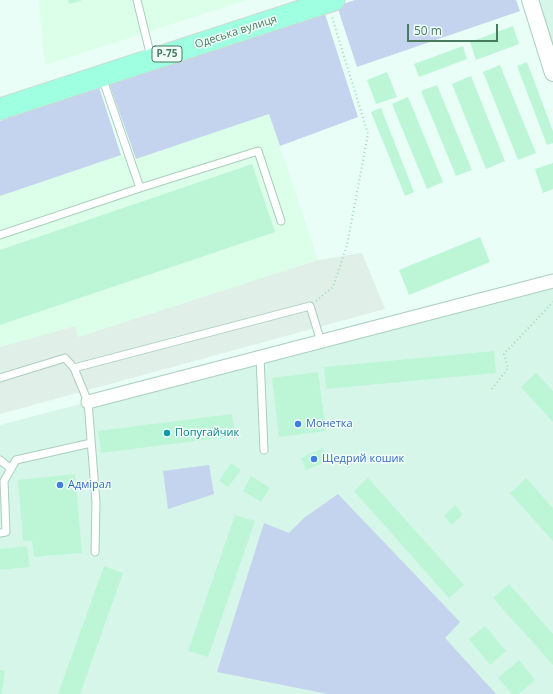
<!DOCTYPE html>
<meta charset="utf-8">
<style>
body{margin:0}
#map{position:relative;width:553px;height:694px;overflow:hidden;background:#e8fef7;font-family:"Open Sans",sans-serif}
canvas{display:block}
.scale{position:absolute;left:407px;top:24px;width:91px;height:18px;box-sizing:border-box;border:2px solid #497b5e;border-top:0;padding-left:5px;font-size:12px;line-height:14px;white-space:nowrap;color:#497b5e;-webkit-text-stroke:3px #f0fffa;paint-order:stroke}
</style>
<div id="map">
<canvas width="553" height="694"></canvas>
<div class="scale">50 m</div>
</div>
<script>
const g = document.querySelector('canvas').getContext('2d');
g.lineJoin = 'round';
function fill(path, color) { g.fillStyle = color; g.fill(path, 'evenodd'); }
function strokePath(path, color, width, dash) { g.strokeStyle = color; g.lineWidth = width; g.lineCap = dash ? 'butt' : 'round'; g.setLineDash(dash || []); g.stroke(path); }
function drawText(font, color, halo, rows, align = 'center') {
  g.font = font + ' "Open Sans",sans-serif'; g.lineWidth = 3; g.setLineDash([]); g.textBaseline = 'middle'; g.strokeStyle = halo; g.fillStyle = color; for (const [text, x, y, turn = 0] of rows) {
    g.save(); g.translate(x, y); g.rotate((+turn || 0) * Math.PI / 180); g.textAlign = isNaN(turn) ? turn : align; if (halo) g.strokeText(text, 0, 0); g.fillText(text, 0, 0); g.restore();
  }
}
fill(new Path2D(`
 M533,0H553V67Z
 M553,281V694H0V425Z`), '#d6f6e9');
fill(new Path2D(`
 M39,0H246L45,65Z
 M269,114L318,260L78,337L75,326L0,347V196L134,151L136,159Z`), '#dbffe8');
fill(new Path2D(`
 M362,253L385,309L0,414V347L75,326L78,337L318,260Z`), '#e1efe9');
fill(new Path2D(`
 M355,0H516L520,11L357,67L337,6Z
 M324,11L358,117L280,146L269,114L136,159L109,83Z
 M99,87L121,155L0,196V121Z
 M209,465L214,494L168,509L163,471Z
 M338,494L460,622L445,638L496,694H328L217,672L264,523L289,533L304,518Z`), '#c4d3ee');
fill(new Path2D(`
 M68,0H81V1L69,4Z
 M513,26L519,44L476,60L470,42Z
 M463,46L467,59L419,77L414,64Z
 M527,62L553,131V143L547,145L517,66Z
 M500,65L536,153L518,160L483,72Z
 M387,72L397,97L376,104L367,80Z
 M471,76L505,161L486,169L452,84Z
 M437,85L472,170L456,176L421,91Z
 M408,97L443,182L427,189L392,104Z
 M381,108L414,192L405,196L371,112Z
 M553,163V189L543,193L535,169Z
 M252,164L275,232L0,325V250Z
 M480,237L490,262L409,295L399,270Z
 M494,351L496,373L326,389L324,367Z
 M318,372L326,431L279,437L272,378Z
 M536,373L553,391V422L521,387Z
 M232,414L235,436L101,453L98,431Z
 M323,448L328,461L306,470L301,458Z
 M231,463L241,470L228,487L219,481Z
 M75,474L82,553L34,557L32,541H23L18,480Z
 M251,476L270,488L261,502L243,491Z
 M368,478L464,585L449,598L354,491Z
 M526,478L553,508V541L510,493Z
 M455,505L463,514L452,525L444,516Z
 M235,515L255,521L208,657L188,651Z
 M27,546L30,567L0,570V549Z
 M104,566L123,573L80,694H58Z
 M509,584L553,634V665L493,598Z
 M485,626L506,651L490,665L469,639Z
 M519,660L535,680L519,694H512L498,678Z
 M0,670L5,671L2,694H0Z`), '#bdf6d7');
const service = new Path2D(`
 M137,0L151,57
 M140,188L258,151L281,221
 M0,235L140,188L102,77
 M260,357L264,450
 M74,368L88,402L96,502L95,552
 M0,378L65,358L74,368L310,306L321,342
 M0,460L11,469
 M0,533L6,532L4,481L16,460L91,443`);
const minor = new Path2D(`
 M88,402L553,281`);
const tertiary = new Path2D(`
 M530,0L553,73`);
const primary = new Path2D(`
 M0,109L334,0`);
strokePath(service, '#a9cfbc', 9);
strokePath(minor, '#a9cfbc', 15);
strokePath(tertiary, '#a9cfbc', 18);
strokePath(primary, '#ccdad2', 23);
strokePath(new Path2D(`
 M316,301L333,287L347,245L368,134L332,17
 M492,389L508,368L504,354L553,302`), '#9fdcba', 2, [1, 3]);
strokePath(service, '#fff', 7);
strokePath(minor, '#fff', 13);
strokePath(tertiary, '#fff', 16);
strokePath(primary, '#9effe1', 21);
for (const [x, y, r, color] of [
 [298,424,4,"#3f7fe0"],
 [167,433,4,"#0f9aa8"],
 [314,459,4,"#3f7fe0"],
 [60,485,4,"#3f7fe0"]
]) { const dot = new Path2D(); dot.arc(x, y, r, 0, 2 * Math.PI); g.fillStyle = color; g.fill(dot); strokePath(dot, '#f0fffa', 1.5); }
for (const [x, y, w] of [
 [167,54,30]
]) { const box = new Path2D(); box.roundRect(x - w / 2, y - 8, w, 16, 3); g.fillStyle = '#f0fffa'; g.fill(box); strokePath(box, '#497b5e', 1); }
drawText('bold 10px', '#497b5e', null, [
 ["Р-75",167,54]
]);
drawText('11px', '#497b5e', '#f0fffa', [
 ["Одеська вулиця",236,32,-18]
]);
drawText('11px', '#366cbe', '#f0fffa', [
 ["Монетка",306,424],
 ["Щедрий кошик",322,459],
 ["Адмірал",68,485]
], 'left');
drawText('11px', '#0d838f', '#f0fffa', [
 ["Попугайчик",175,433]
], 'left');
</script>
